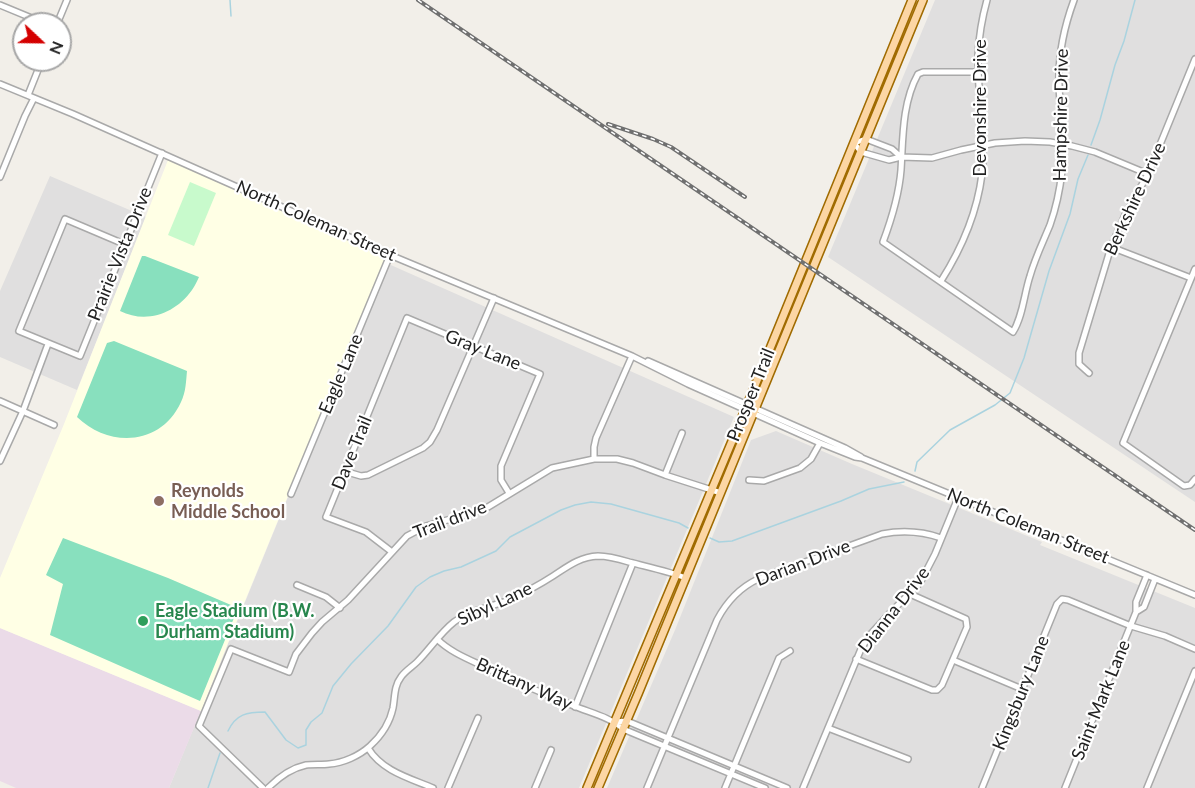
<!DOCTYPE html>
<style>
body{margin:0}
#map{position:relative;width:1195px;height:788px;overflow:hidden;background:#f2efe9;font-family:Lato,sans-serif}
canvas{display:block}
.north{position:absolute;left:12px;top:12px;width:60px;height:60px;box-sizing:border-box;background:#fff;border:2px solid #a7a7a7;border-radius:50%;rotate:112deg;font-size:16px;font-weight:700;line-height:24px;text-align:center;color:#222}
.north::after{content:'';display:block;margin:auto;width:21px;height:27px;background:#d40000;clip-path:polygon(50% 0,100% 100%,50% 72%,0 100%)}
</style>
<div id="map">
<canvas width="1195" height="788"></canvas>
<div class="north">N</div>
</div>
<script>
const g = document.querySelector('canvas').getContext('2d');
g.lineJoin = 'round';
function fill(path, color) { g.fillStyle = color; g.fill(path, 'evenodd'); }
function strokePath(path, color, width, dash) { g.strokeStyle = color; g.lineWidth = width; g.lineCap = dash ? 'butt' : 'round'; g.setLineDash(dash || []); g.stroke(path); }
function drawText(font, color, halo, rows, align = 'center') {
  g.font = font + ' Lato,sans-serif'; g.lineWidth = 4.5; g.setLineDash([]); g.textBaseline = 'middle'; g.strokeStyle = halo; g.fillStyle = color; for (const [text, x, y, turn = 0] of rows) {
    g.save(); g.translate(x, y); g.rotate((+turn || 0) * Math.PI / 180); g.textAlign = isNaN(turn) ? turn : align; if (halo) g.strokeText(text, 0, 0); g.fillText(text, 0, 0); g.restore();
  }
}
fill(new Path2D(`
 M935,0H1195V502L828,257Z
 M50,176L146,217L77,390L0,357V291Z
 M384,262L734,417L579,788H169Z
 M776,431L852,464L1042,542L1040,545L1195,608V788H607L675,630L751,440Z`), '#e0dfdf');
fill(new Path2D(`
 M0,628L201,711L169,788H16L0,781Z`), '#ebdbe8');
fill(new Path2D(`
 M168,160L384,255L385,259L240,613L201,711L0,628V578L64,424Z`), '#ffffe5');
fill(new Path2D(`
 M190,182L216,193L194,246L168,235Z`), '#c8facc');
fill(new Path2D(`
 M142,256H145L199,277C197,281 195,286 192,290C175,314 146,324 120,311Z
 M114,341L187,371C186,381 186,392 181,402C161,446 109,448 77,417L107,343Z
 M63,538L168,578L238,608L200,701L50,635L63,584L46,575Z`), '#88e0be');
strokePath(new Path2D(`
 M230,0L231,16
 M1091,145L1100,120L1115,65L1124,41L1135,0
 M915,471L917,462L950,430L995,405L1010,393L1024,358L1049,271L1070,214L1078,179L1088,155
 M710,538L719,542L732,541L841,501L869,489L904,482
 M228,731C236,714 247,712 265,712L286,740L298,748L306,745V730L311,722L322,713L333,686L351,664L388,626L416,587L430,577L444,571L461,567L496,551L510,537L561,510L575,505L591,502L611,504L679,523L688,528
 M208,788L220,753`), '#aad3df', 1.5);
const minor = new Path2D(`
 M0,5L46,24
 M57,24L67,0
 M978,72H923L918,74C902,103 903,138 901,170C899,195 892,218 883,242L1013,332C1023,316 1024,294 1030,276C1035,258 1043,242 1050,225C1056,208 1060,189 1062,171C1065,143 1060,113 1059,85C1058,56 1064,27 1074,0
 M0,84L73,114L390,255L632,356L688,384L820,443L855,457L862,458L1195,595
 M28,95L42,60
 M901,157L892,149L866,139L854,143L861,152L889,160L901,157L932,158L961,150L995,143L1025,141L1050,142L1072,146L1095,152L1148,174
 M0,177L25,116L34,98
 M124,244L65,219L19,331L80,356L162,153
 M1111,247L1191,278
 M1195,269L1123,443L1184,486L1190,485L1195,479
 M941,281C962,248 977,214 982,174C986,135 977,94 978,55C979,36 982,18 987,0
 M648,361L845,448L861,457
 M1089,373L1079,364V353L1111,247L1125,215L1148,174L1195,59
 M0,401L54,425
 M594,459V447L596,438L632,356
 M0,461L23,411L48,344
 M344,471L361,476L368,475L423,448L430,442L437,430L494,298
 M665,475L682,433
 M749,480L764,481L800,468L811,459L820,443
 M291,494L390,255
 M392,552L366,532L326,517L407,318L540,374L501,466V480L509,493
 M297,585L326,597L340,608
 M1136,612L1144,607L1155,579
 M437,639C450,652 468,659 485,667C514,681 544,694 574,706C591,713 610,717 623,729L765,788
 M856,659L932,690H937L942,685L967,627L966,619L910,594
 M953,660L1022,689
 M575,707L633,563
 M615,722L627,721L787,788
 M828,728L908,759
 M368,748C382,771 409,778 433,788
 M263,788L199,726L231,649L289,672L296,654L312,633L322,622L348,600L407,536L426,526L472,513L488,507L552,468L594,459H617L633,463L665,475L721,493
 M268,788C278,778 292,768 306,765C314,764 322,765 329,764C343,763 359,756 370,746C381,736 390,722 393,708C395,697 394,686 401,677C405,671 412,667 417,662C430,649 440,633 454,622C470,610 491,607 509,600C524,593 539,585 553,576C567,567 579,557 598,556C608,556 619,559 629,562C648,567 668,571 686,578
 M448,788L478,718
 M535,788L551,750
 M647,788L717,620C727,601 739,588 758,579L882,534C903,530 921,531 941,538
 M725,788L779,658L790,651
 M803,788L861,649L869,636L890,613L920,583L935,554L958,498
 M982,788L1057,604L1062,599L1068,600L1131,626L1165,636L1195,649
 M1065,788L1136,612V602L1147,575
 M1147,788L1195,671`);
const major = new Path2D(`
 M587,788L745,410L912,0
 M598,788L638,694L923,0`);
strokePath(minor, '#a9a9a9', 8);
strokePath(major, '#a06b00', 10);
strokePath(minor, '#fff', 5);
strokePath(major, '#fcd6a4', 7);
const rail = new Path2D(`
 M418,0L1195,530
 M608,124L653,139L671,147L745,197`);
strokePath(rail, '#707070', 4);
strokePath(rail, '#fff', 1.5, [4.5]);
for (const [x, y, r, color] of [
 [159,501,6,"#8d6e63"],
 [143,621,6,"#2e9e5b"]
]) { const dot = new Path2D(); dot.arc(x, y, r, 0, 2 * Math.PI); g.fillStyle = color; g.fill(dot); strokePath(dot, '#fff', 2); }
drawText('18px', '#222', '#fff', [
 ["Devonshire Drive",980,108,-90],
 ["Hampshire Drive",1061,115,-89],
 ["Berkshire Drive",1135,199,-65],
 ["North Coleman Street",316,221,24],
 ["Prairie Vista Drive",120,254,-68],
 ["Gray Lane",483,350,22],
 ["Eagle Lane",341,374,-67],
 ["Prosper Trail",751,395,-68],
 ["Dave Trail",352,453,-68],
 ["Trail drive",450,520,-21],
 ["North Coleman Street",1028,526,22],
 ["Darian Drive",803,563,-21],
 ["Sibyl Lane",495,604,-25],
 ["Dianna Drive",894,610,-52],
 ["Brittany Way",524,684,24],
 ["Kingsbury Lane",1021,693,-68],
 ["Saint Mark Lane",1101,700,-68]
]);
drawText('bold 18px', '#785e54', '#fff', [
 ["Reynolds",171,491],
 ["Middle School",171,512]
], 'left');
drawText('bold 18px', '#27864d', '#fff', [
 ["Eagle Stadium (B.W.",155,611],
 ["Durham Stadium)",155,632]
], 'left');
</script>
